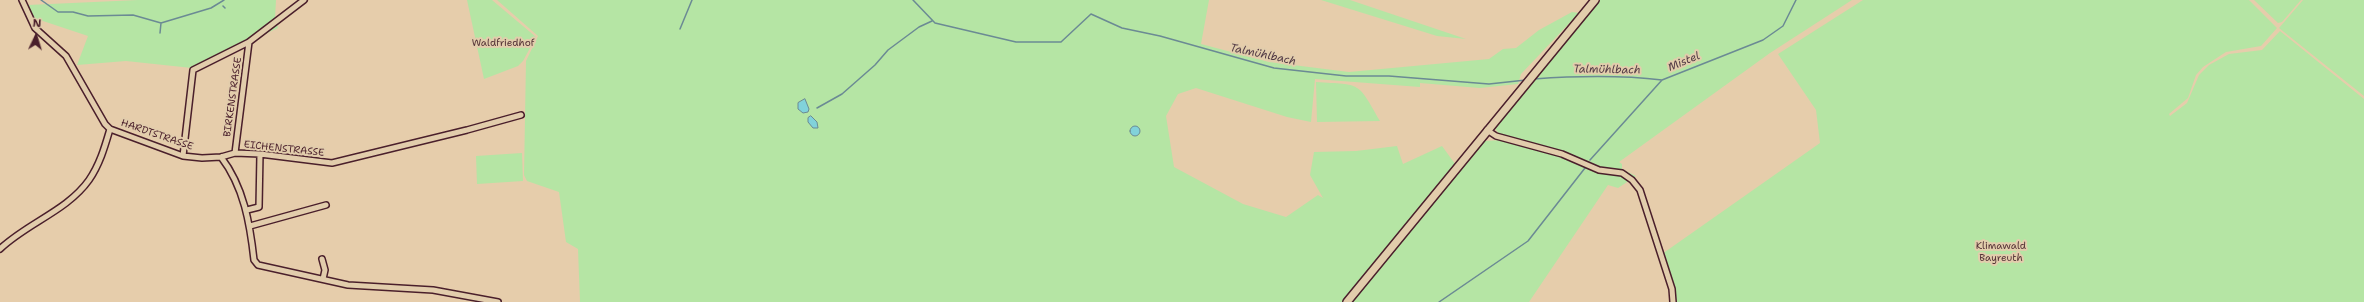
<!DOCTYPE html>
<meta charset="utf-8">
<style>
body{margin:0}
#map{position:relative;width:2364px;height:302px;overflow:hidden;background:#e6cdab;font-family:"Shantell Sans",sans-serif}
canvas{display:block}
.north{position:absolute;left:16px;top:16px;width:40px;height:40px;-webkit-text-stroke:3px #e2cdac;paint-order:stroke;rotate:4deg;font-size:11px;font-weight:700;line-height:16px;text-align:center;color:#4a1f2b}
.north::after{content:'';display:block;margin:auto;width:14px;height:18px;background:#4a1f2b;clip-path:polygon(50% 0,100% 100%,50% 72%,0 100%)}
</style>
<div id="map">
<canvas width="2364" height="302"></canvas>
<div class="north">N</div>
</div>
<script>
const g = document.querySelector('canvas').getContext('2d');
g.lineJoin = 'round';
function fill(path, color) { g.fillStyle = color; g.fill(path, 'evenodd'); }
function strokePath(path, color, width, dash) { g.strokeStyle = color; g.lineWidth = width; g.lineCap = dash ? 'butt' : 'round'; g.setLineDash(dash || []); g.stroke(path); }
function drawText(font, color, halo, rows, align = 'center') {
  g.font = font + ' "Shantell Sans",sans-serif'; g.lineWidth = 4; g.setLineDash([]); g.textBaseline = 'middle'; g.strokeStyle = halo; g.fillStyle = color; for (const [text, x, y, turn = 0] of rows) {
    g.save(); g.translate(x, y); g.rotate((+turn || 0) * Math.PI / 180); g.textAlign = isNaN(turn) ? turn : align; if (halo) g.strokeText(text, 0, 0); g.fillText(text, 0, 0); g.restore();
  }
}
fill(new Path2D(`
 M138,0H276L275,18L278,28L192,68L126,61L77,65L88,36L34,18L28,5Z
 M467,0H492L536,37L523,61L518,66L484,79Z
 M497,0H1209L1201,44L1269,62L1349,72L1489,59L1503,49L1516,48L1539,30L1572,12L1579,13L1521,74L1518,84L1480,88L1420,83V87L1315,79L1311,122L1287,117L1196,88L1178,94L1166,116L1174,167L1243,204L1286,217L1318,195L1323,198L1310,175L1314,152L1356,151L1397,146L1403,164L1442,146L1458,168L1484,141L1503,140L1493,125L1598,0H1852L1770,53L1619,162L1622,164V169L1636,176L1618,188L1608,185L1529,302H580L578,249L566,242L559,192L527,181L524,175L526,61L538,36Z
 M1321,0H1350L1466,39L1437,36Z
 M1863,0H2249L2277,28L2261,46L2226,52L2203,67L2196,75L2188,98L2169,114L2170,116L2187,103L2199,75L2209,65L2229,54L2262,50L2280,31L2364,99V302H1674L1662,254L1820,143L1816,110L1778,54Z
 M2254,0H2301L2282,22L2278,23Z
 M2303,0H2364V96L2279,28Z
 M1316,82C1362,85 1357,81 1380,121L1317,122Z
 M522,153L523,181L477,184L476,156Z`), '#b5e5a4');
const water = new Path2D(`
 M805,99L809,109L808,112L803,113L798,109V103Z
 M811,116L817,122L818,128H813L808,122V118Z
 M1130 131a5 5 0 1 1 10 0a5 5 0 1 1-10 0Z`);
fill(water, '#81d2da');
strokePath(water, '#6b8a94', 1);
strokePath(new Path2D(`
 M41,0L58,12H73L88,16L133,15L161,23L211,8L224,0
 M913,0L935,23L1016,42H1061L1091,14L1122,28L1160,36L1274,68L1346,76H1389L1489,84L1526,80
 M223,6L225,8
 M680,29L692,0
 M160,33L161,23
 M1534,79C1577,76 1619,75 1662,80
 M817,108L842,94L875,65L888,50L919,27L932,21
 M1590,160L1662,80L1763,40L1783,26L1796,0
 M1439,302L1528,241L1585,168`), '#6b8a94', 1.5);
const street = new Path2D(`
 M22,0L35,28L66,56L105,124L110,129L183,156L202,158L221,157L235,153L260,154L332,163L467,130L521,115
 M1487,130L1496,136L1562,154L1599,170L1622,173L1632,180L1640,190L1672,289L1673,302
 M235,153L249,42
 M183,156L193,70L249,42L304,0
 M221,157C244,187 250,224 254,260L258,265L348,285L433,290L498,302
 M247,210L259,207L260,154
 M250,226L326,205
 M0,249C27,223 67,211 89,180C100,164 105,146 110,129
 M322,259L325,270L323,279`);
const secondary = new Path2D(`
 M1347,302L1595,0`);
strokePath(street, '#4a1f2b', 8);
strokePath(secondary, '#4a1f2b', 10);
strokePath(street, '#e2cdac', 5);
strokePath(secondary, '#e2cdac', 7);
drawText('10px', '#553337', '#e2cdac', [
 ["Waldfriedhof",503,43],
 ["Klimawald",2001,246],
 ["Bayreuth",2001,258]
]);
drawText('10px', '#4a1f2b', '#e2cdac', [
 ["BIRKENSTRASSE",233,97,-82],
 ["HARDTSTRASSE",157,135,19],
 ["EICHENSTRASSE",284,149,6]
]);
drawText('italic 11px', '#523a45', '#e2cdac', [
 ["Talmühlbach",1263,55,12],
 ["Mistel",1684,62,-22],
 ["Talmühlbach",1607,70,1]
]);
</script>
